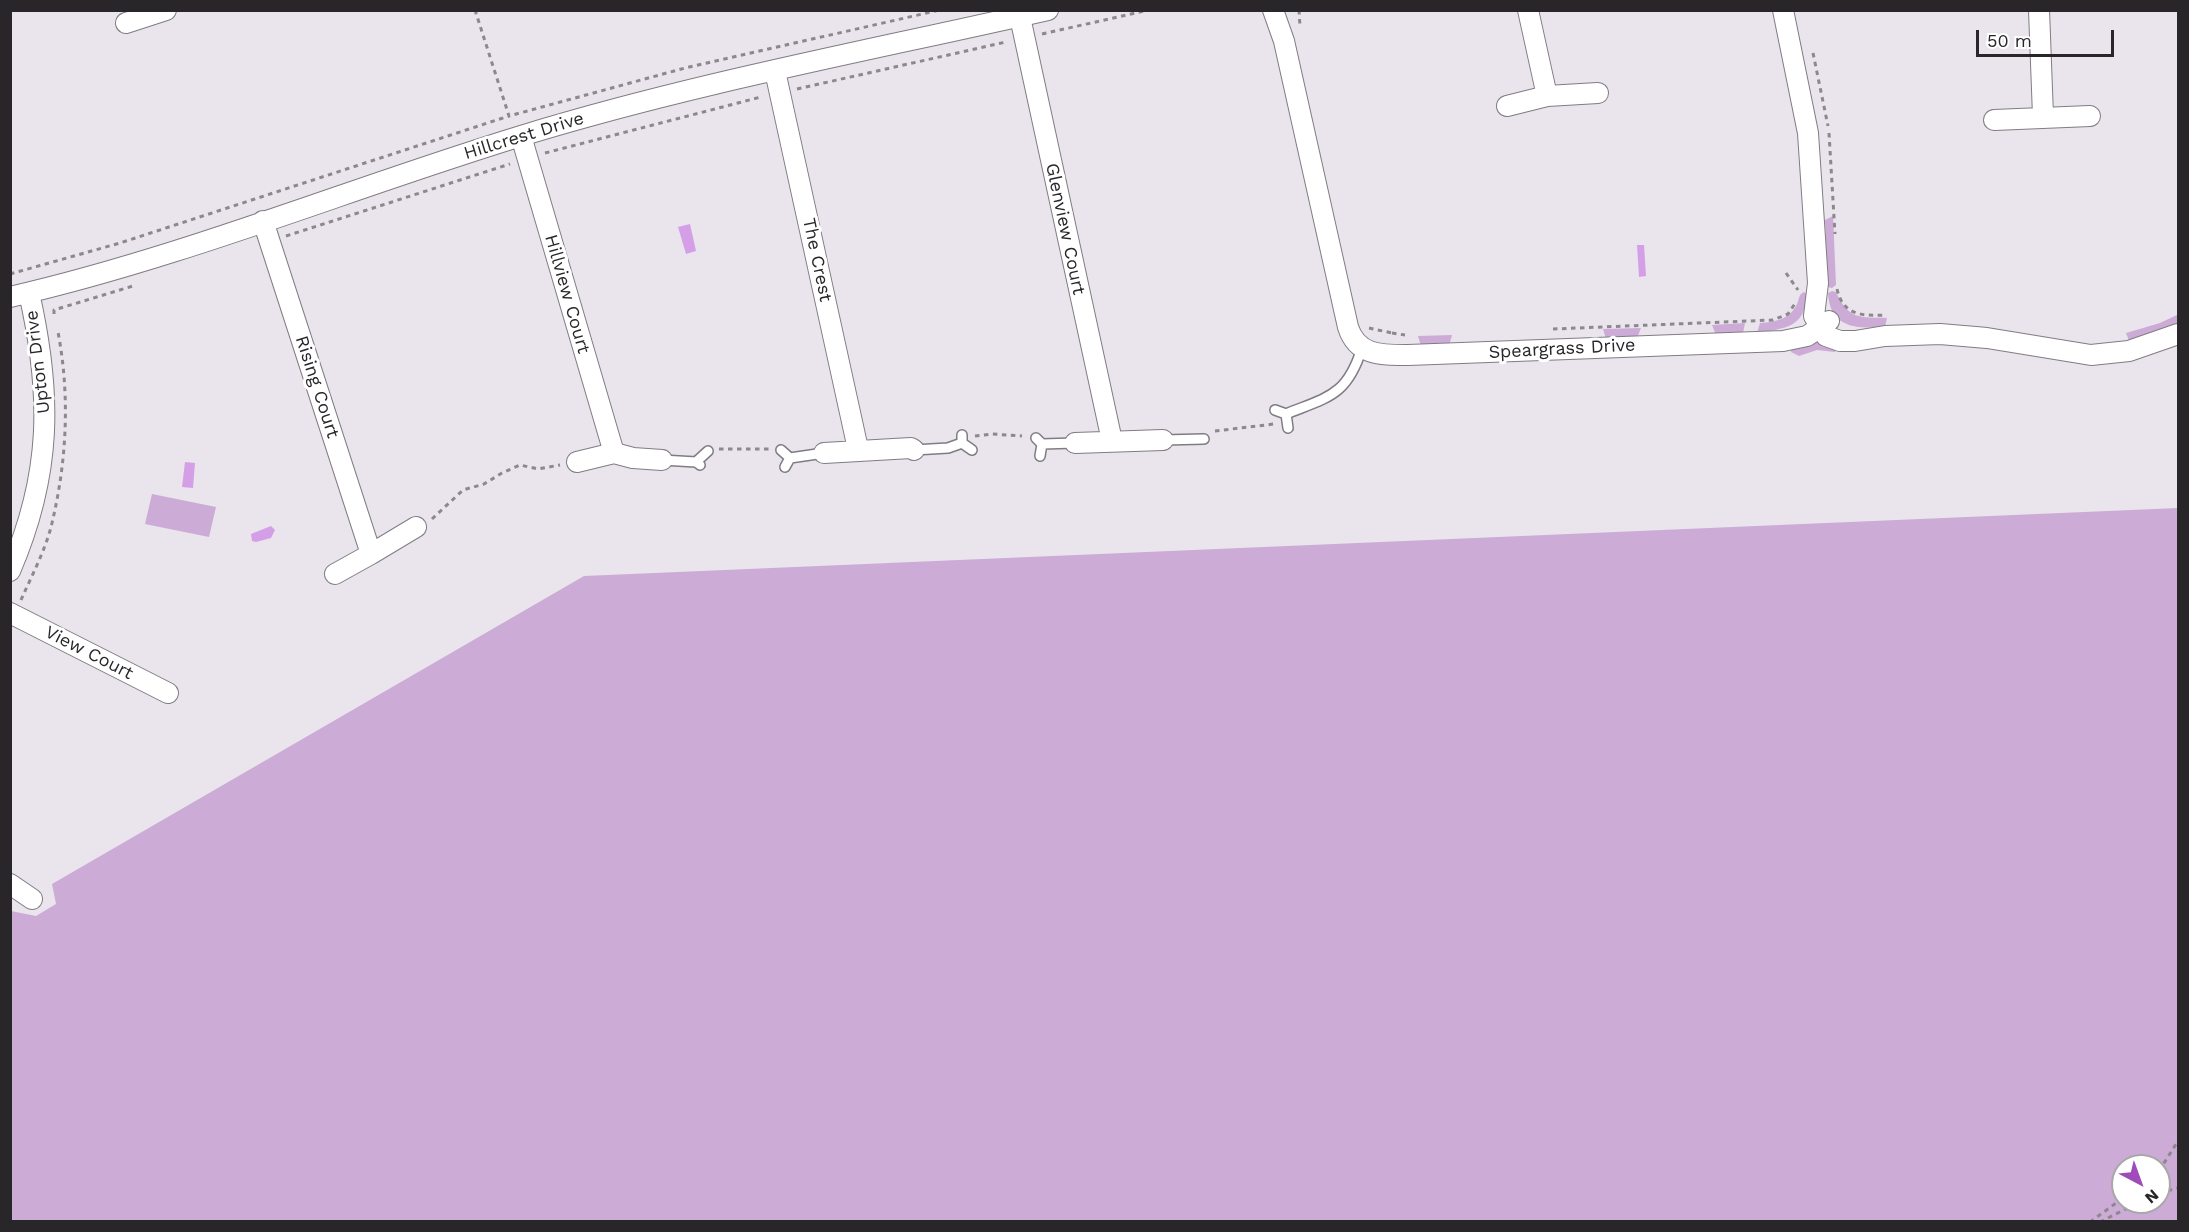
<!DOCTYPE html>
<style>
body{margin:0}
#map{position:relative;width:2189px;height:1232px;overflow:hidden;background:#eae4ec;font-family:"Work Sans",sans-serif}
canvas{display:block}
.frame{position:absolute;inset:0;border:12px solid #282629;pointer-events:none}
.north{position:absolute;left:2111px;top:1154px;width:60px;height:60px;box-sizing:border-box;background:#fff;border:2px solid #a9a8a9;border-radius:50%;rotate:139deg;font-size:16px;font-weight:700;line-height:24px;text-align:center;color:#282629}
.north::after{content:'';display:block;margin:auto;width:21px;height:27px;background:#9f4bb9;clip-path:polygon(50% 0,100% 100%,50% 72%,0 100%)}
.scale{position:absolute;left:1976px;top:30px;width:138px;height:27px;box-sizing:border-box;border:3px solid #282629;border-top:0;padding-left:8px;font-size:18px;line-height:21px;white-space:nowrap;color:#282629;-webkit-text-stroke:4px #fff;paint-order:stroke}
</style>
<div id="map">
<canvas width="2189" height="1232"></canvas>
<div class="frame"></div>
<div class="north">N</div>
<div class="scale">50 m</div>
</div>
<script>
const g = document.querySelector('canvas').getContext('2d');
g.lineJoin = 'round';
function fill(path, color) { g.fillStyle = color; g.fill(path, 'evenodd'); }
function strokePath(path, color, width, dash) { g.strokeStyle = color; g.lineWidth = width; g.lineCap = dash ? 'butt' : 'round'; g.setLineDash(dash || []); g.stroke(path); }
function drawText(font, color, halo, rows, align = 'center') {
  g.font = font + ' "Work Sans",sans-serif'; g.lineWidth = 6; g.setLineDash([]); g.textBaseline = 'middle'; g.strokeStyle = halo; g.fillStyle = color; for (const [text, x, y, turn = 0] of rows) {
    g.save(); g.translate(x, y); g.rotate((+turn || 0) * Math.PI / 180); g.textAlign = isNaN(turn) ? turn : align; if (halo) g.strokeText(text, 0, 0); g.fillText(text, 0, 0); g.restore();
  }
}
fill(new Path2D(`
 M1833,216L1836,285L1832,288L1828,287L1825,220Z
 M1832,291L1836,292C1849,320 1859,317 1887,318L1885,327C1856,329 1830,328 1828,293Z
 M1804,292L1807,294C1805,328 1786,328 1757,333L1760,323C1776,322 1790,319 1797,304C1800,298 1798,295 1804,292Z
 M2177,315L2178,325L2130,343L2126,333L2160,323Z
 M1745,323L1743,333L1716,335L1712,325Z
 M1641,328L1637,338L1606,339L1603,329Z
 M1452,335L1449,346H1421L1418,336Z
 M1814,341L1837,344L1835,352L1817,350L1799,356L1791,352L1792,345Z
 M152,494L216,507L209,537L145,524Z
 M2178,508V1221H11V911L36,916L56,904L52,884L584,576ZM2123,1166H2159V1202H2123Z`), '#ccabd7');
fill(new Path2D(`
 M690,224L696,251L686,254L678,227Z
 M1637,245H1644L1646,276L1639,277Z
 M185,462L195,463L193,488L182,487Z
 M271,526L275,530L271,538L256,542L252,541L251,534Z`), '#d49fe6');
const service = new Path2D(`
 M1275,410L1286,414C1328,397 1347,396 1362,348
 M1286,414L1288,428
 M962,435V443L972,450
 M1036,438L1042,444L1040,456
 M1163,440L1204,439
 M1042,444L1075,443
 M781,450L790,458L785,467
 M914,450L948,448L962,443
 M790,458L824,453
 M662,460L696,462
 M700,465L696,462L708,451`);
const minor = new Path2D(`
 M1273,10L1284,41L1348,327C1357,356 1382,355 1408,355L1783,341L1807,336L1829,321
 M1528,10L1547,96L1598,93
 M1783,10L1808,133L1818,283L1814,316L1826,336L1840,341H1855L1885,336L1940,334L1987,338L2091,355L2129,351L2178,334
 M2039,10L2043,116
 M1020,17L1112,441
 M126,23L166,10
 M775,71L858,449
 M1507,106L1547,96
 M1994,120L2090,116
 M521,136L614,453L633,458L662,460
 M263,221L371,554L416,527
 M10,297C184,257 351,188 521,136C694,83 872,50 1048,10
 M1075,443L1163,440
 M824,453L911,448L914,450
 M577,462L614,453
 M10,571C52,474 52,394 29,293
 M335,574L371,554
 M10,613L168,693
 M10,884L32,899`);
strokePath(service, '#817c83', 12);
strokePath(minor, '#817c83', 22);
strokePath(new Path2D(`
 M475,10L509,116L685,68L940,10
 M1299,10L1300,27
 M1042,34L1149,10
 M1813,53L1828,126
 M797,89L1006,42
 M1829,133L1835,234
 M545,153L761,97
 M286,236L510,164
 M1786,273L1798,290
 M10,274L120,243L509,116
 M1837,289C1843,316 1863,316 1886,315
 M54,314V310L133,286
 M1369,328L1392,333
 M1553,329L1773,320L1788,314L1796,302
 M1392,333L1405,335
 M1215,431L1274,424
 M975,436L992,434L1022,436
 M719,449H769
 M432,519L463,490L484,484L502,473L520,465L538,469L560,465
 M21,600C32,575 46,549 52,523C67,460 70,395 58,332
 M2159,1171L2178,1141
 M2159,1193L2178,1188
 M2090,1222L2123,1198
 M2100,1222L2140,1202`), '#8c888d', 3, [4.5, 4.5]);
strokePath(service, '#fff', 9);
strokePath(minor, '#fff', 20);
drawText('18px', '#282629', '#fff', [
 ["Hillcrest Drive",524,136,-17],
 ["Glenview Court",1065,229,78],
 ["The Crest",817,260,78],
 ["Hillview Court",567,294,74],
 ["Speargrass Drive",1562,349,-3],
 ["Upton Drive",38,362,-97],
 ["Rising Court",317,387,72],
 ["View Court",89,653,27]
]);
</script>
